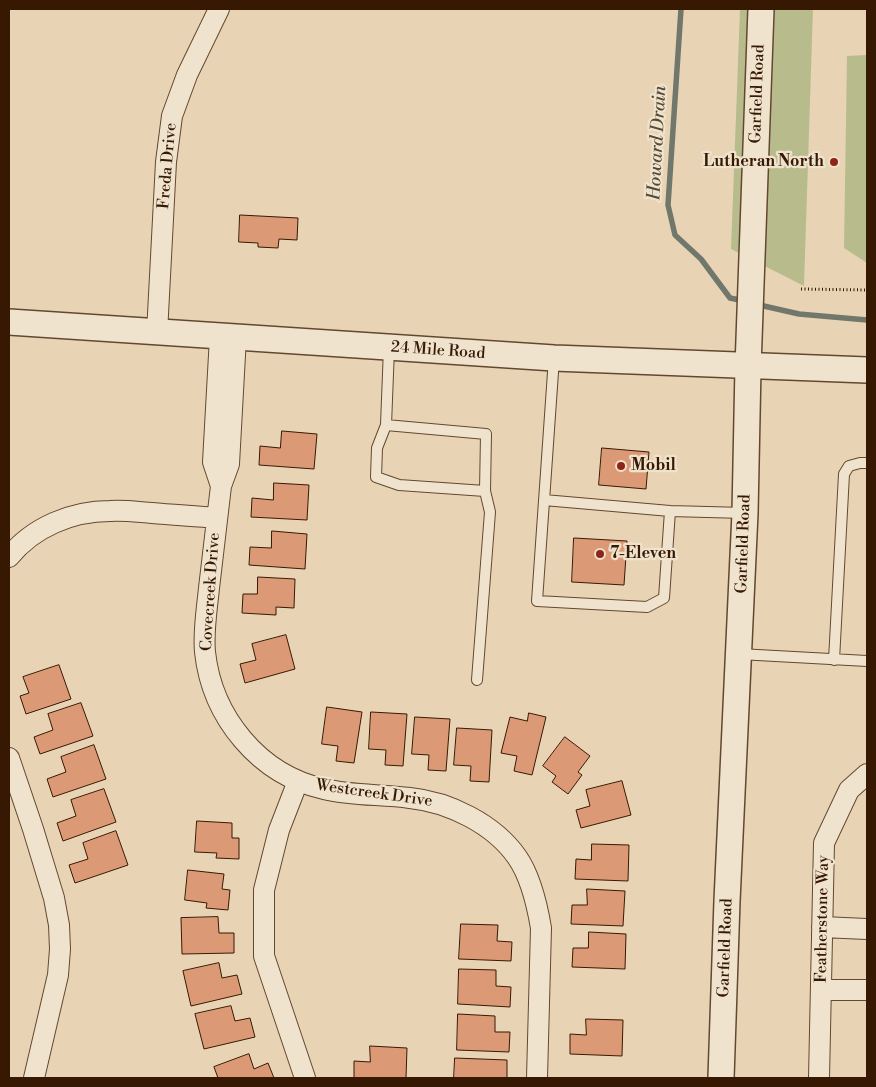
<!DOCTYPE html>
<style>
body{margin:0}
#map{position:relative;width:876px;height:1087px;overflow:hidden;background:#e8d4b4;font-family:"Libre Bodoni",serif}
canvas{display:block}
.frame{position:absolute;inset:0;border:10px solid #371903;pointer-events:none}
</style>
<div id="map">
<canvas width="876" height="1087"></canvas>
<div class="frame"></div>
</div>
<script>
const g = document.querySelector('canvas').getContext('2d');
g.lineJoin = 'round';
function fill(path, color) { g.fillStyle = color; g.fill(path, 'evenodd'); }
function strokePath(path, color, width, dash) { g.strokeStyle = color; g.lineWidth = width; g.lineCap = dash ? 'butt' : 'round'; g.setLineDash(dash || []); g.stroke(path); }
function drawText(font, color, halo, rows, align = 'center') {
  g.font = font + ' "Libre Bodoni",serif'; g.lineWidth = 4.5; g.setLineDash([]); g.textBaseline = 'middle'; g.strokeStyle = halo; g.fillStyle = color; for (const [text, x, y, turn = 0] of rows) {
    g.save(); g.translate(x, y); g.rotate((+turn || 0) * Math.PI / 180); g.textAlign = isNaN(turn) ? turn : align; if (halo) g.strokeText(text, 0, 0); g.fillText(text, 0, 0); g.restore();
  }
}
fill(new Path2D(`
 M740,9H813L804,286L731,249Z
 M867,55V263L844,248L847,56Z`), '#b8bc8c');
strokePath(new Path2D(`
 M681,9L668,205L675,235L701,259L730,298L744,301
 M755,304L799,314L867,320`), '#71786b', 5.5);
const building = new Path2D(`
 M240,215L298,218L297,240L279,239L278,248L258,247V243L239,242Z
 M282,431L317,434L314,469L259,465L260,446L280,448Z
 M602,448L649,452L646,489L599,485Z
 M274,483L309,485L307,520L251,517L252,498L273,500Z
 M272,531L307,534L305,569L249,565L250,547L271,548Z
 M574,538L627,541L624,585L572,582Z
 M258,577L295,579L294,608L276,607V615L242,613L243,594H257Z
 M286,635L295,669L245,683L240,664L256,660L252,644Z
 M59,665L71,699L26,714L20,696L29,693L23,677Z
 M81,703L93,736L40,754L34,737L53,730L48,714Z
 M327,707L362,712L354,763L336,761L338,746L322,744Z
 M371,712L407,714L403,766L385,765L386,750L369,749Z
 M529,713L546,717L532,775L514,771L517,756L501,753L510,717L527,721Z
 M415,717L450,719L446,771L428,770L429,755L412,754Z
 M457,728L492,730L489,782L470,781L471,766L454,765Z
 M565,737L590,756L578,772L582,775L568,794L552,782L556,776L543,766Z
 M94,745L106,779L53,797L47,779L66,772L61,757Z
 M622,781L631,815L581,828L576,810L590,806L586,790Z
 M104,789L116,822L63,841L57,823L76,816L71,800Z
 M197,821L232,823V838H239V859L216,858L217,853L195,852Z
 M116,831L128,865L75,883L69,865L88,859L83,843Z
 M592,844L629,845L628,881L575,879L576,859L591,860Z
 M188,870L224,874L222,889L230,890L228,910L206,908L207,903L185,900Z
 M587,889L625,891L623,926L571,924L572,905H587Z
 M218,917L219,933H234V953L182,954L181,918Z
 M461,924L498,925L497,941L512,942L511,961L459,959Z
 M589,932L626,934L625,969L572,967L573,948H588Z
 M219,963L222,978L237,975L242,994L191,1006L183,971Z
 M459,969L496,970V986L511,987L510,1007L458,1004Z
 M231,1006L235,1021L250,1018L255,1037L204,1049L195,1014Z
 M458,1014L495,1016V1032H510L509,1052L457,1050Z
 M586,1019L623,1020L622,1056L570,1054V1034L586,1035Z
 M370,1046L407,1048L406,1078H354V1061L370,1062Z
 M249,1054L254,1069L268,1063L274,1078H218L214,1067Z
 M455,1058L507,1060V1078H454Z`);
fill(building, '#dc9976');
strokePath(building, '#371903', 1);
const service = new Path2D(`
 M389,348L386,425L377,448L376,477L399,485L485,491L490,512L477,680
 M554,358L537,601L647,607L664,598L670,511L745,513
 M386,425L486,434L485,491
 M544,500L670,511
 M739,654L867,661
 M834,660L844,474L849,466L860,463H867`);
const minor = new Path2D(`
 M157,333L166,162L172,116L187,75L219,9
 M220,337L213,462L221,486
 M236,337L229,464L221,486C217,520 213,554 209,588C207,609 203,631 205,652C212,717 259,775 324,789C352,796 382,794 410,798C449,802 494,824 517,857C531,877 537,904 541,928L537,1078
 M9,557C33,527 72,511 110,511C124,510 138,512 152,513C174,515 195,516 217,518
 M9,758L33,829L54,898L59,925L60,949L58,975L34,1078
 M298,781L279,830L264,890V956L305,1078
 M822,927L867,929
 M822,990H867
 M819,1078L824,843L849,790L867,774`);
const tertiary = new Path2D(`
 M9,322L554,358L867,370
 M721,1078L727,901L745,513L748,367L761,9`);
strokePath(service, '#63482f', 12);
strokePath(minor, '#63482f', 22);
strokePath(tertiary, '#63482f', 28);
strokePath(new Path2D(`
 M801,289L867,290`), '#371903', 3, [1, 2.5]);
strokePath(service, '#f0e3ce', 10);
strokePath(minor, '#f0e3ce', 20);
strokePath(tertiary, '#f0e3ce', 25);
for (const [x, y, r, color] of [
 [834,162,5,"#8f2418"],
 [621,466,5,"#8f2418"],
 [600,554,5,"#8f2418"]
]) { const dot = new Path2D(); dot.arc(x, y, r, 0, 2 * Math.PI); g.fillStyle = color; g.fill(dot); strokePath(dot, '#f0e3ce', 2); }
drawText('16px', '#371903', '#f0e3ce', [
 ["Garfield Road",758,94,-88],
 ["Freda Drive",168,166,-85],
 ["24 Mile Road",438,351,4],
 ["Garfield Road",744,544,-88],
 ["Covecreek Drive",211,592,-86],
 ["Westcreek Drive",374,794,8],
 ["Featherstone Way",823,919,-89],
 ["Garfield Road",726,948,-88]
]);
drawText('bold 16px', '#371903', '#f0e3ce', [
 ["Lutheran North",824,162,"right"],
 ["Mobil",631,466],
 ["7-Eleven",610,554]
], 'left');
drawText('italic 18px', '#544937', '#f0e3ce', [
 ["Howard Drain",658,143,-87]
]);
</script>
